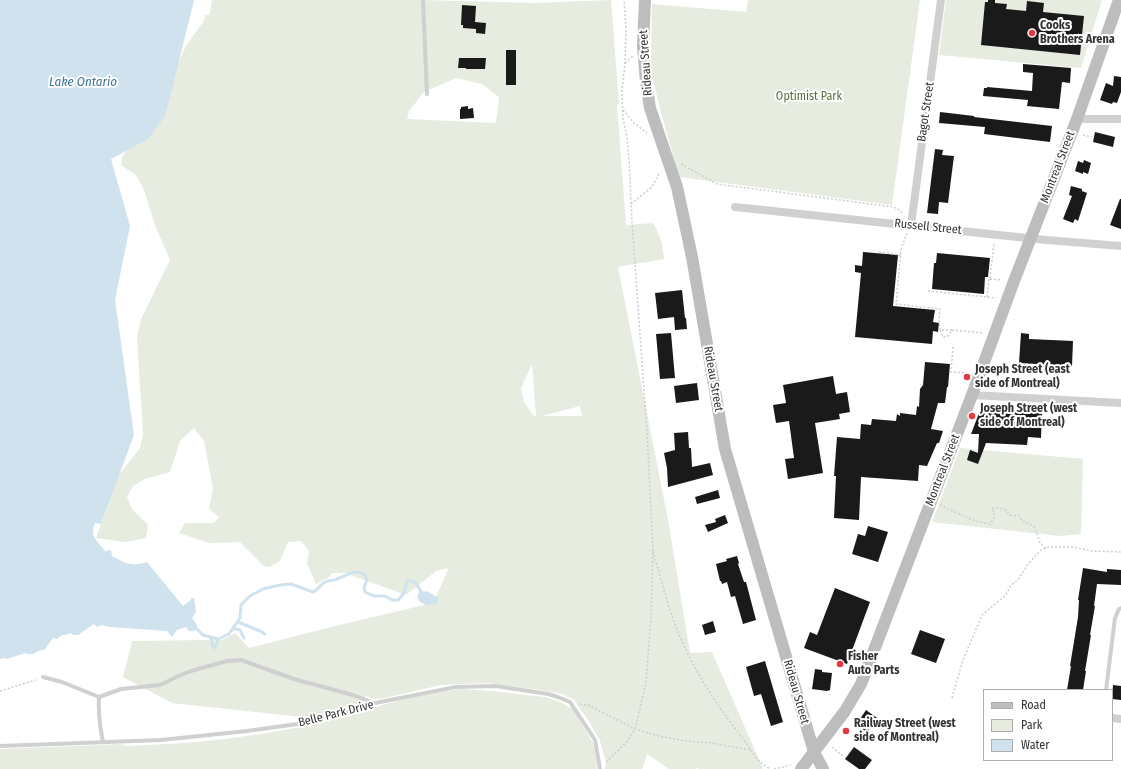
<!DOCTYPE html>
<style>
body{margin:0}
#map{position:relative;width:1121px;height:769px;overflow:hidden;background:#fff;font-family:"Fira Sans Condensed",sans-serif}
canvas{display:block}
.legend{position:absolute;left:983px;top:689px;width:130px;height:72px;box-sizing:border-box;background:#fff;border:1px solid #adadad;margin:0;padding:5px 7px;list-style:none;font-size:12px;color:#333}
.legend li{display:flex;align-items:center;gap:8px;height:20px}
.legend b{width:20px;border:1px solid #adadad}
</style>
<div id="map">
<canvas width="1121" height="769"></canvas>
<ul class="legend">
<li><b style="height:5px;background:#bdbdbd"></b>Road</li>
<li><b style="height:11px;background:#e6ecdf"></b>Park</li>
<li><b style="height:11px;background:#cfe2ee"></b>Water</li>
</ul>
</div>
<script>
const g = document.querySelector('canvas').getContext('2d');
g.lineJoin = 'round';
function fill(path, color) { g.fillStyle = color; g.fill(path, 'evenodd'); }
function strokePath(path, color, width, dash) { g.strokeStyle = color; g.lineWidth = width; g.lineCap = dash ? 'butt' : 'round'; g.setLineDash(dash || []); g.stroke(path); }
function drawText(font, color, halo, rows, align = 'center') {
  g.font = font + ' "Fira Sans Condensed",sans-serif'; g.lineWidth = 4; g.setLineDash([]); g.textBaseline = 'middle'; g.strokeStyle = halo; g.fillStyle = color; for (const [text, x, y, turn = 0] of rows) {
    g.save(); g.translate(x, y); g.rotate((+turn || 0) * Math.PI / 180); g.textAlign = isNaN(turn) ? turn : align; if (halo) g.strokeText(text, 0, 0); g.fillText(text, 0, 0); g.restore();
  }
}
fill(new Path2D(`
 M212,0H422L536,3L611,0L619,104L617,105L626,225L653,223C660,234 663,246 664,259L618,267L669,525L690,653L712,652L763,769H699L697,768L695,769H669L647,754L642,769H605L606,762L600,741L588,720L574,700L563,694L546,691L489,683L441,685L385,698L375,699L366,696L361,703L352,708L311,718L172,703L123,677L132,641L208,640C219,642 225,639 235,633L249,648L335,626L433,603L449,568L436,571L406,595L345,573H332L328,578L316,584L307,564L309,551L301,541L288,542L280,561L270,567L264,566L240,542L210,543L179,533L185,523H214L219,517L209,509L213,489L204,441L194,428L180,441L170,472L145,479L133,486L127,497L132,509L148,525L146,538L126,542L96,538L119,475L140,448L143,434L137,337L141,319L170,260L155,225L144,190L136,175L121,165L123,155L162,107L172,75L187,44L204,21L205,15H209L210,13ZM456,78L482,84L499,97L496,123L407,119L409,111L424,92ZM532,364L536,416H534L524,402L521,388ZM580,406L582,416H541H542Z
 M748,0H920L892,205L679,177L661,112L651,72L652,4L746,12Z
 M946,0H1102L1081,68L939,55Z
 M960,448L1083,459L1081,534L1060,536L932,522Z
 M460,689L493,691L525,695L545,697L558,701L573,709L593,743L596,758L597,769H0V749L101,745L120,744L126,746C188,744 249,738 310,725C340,719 370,708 401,700C420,696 440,692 460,689Z`), '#e6ecdf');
fill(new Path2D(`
 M0,0H194L187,29L165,116L148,139L111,159L130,226L115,300L134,435L101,524L95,523C89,537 98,541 105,551L111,550L112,556C125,563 131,567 147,562L183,606L191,600V598H194L196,612L192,618L197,625V629L194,631H189L186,627L177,630L172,637L167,631L109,627L102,625L97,627L94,624L78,635H73L70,633L66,635H62L57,639L53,638L44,650L38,651L33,654H27L25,653L7,659L4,658L0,659Z
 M423,591L424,592L427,591L437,597L438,598L437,603L430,605L429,604L428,606L420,602L417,597L419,592Z`), '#cfe2ee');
strokePath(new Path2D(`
 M238,622L260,631L265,634
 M233,628L240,630L244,638
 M197,629L203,635L218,639L229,634L240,618L241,605L250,596L263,589L280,585L291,584L313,592C318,590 320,585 325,582C329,580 333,581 337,579C346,576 361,565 367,579L364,588L365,592L374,596H385L392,600H398C404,595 406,589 407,581L410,580L416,583L421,592
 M210,637L212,640V646L214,648C217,645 217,643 218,639`), '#cfe2ee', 3);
fill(new Path2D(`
 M988,0H995V3L1007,4L1006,9L1026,11L1027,1L1044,3L1043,12L1084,16L1080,55L981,45L985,2H988Z
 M462,5L476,6L475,22L486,23L485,34L476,33V29L463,28V25H461Z
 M506,50H516V85H506Z
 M459,58H486L485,69H466V68H458Z
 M1023,64L1071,68L1070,83L1062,82L1059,109L1027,106L1028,100L983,96L984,88H987V87L1032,91L1033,73L1023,72Z
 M1114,76L1121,77V92L1117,103L1113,102L1112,104L1100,100L1106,83L1113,86Z
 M468,106V109L473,108L474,118L460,119V109H461V107Z
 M940,112L974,116V117L1052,126L1050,142L984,134L985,127L939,123Z
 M1095,132L1115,137L1113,147L1093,142Z
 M935,149L943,150L942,155L954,156L948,203L939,202L938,214L927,213Z
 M1084,160L1091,163L1088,174L1083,172V174L1075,171L1078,161L1083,163Z
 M1071,186L1082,189V191L1087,193L1078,221L1075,219L1073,223L1063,219L1072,196L1069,195Z
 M1120,199H1121V229L1110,225Z
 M863,252L898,255L893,306L935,310L933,322L939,323L938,332L933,331L932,344L855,337L861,273L855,272V265L862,266Z
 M937,253L990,258L988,277H985L984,294L932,289L934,263H936Z
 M682,290L685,318H686L687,329L675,330L674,317L658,319L655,293Z
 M671,333L675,378L660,379L656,334Z
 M1021,333L1029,334V339L1073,341L1072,366L1019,363Z
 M925,362L950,364L948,387H947L945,403H938L931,429L943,431L939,443H937L927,466L919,465L918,481L861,477L859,520L834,518L836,476H834L837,437L860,439L861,424L871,425L872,419L896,421L897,414L900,416V413L916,415L917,406L919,407L920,389L923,385Z
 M833,376L836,394L847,392L850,412L839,414L840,419L815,423L823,473L788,479L785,459L794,458L789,421L776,423L773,405L786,403L783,385Z
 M697,383L699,400L676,403L674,386Z
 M988,407H997V409L1042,411L1041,438L1028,437L1027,445L986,443L978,464L967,460L970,450L978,453L979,434H971L981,408H988Z
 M688,432L689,448H691L692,467L710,463L713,475L668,487L667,468L664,453L675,450L674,433Z
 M718,490L720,498L697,504L695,497Z
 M725,515L728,523L708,532L705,525L716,522L715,519Z
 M868,526L888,532L878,562L852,554L858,534L865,536Z
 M737,556L739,563L738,564L744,582H746L756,620L743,624L735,596L731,597L727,582L722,584L721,581H720L716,564L727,561L726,559Z
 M1083,568L1107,572V569L1121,570V585L1097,584L1094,606H1095L1090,635H1091L1085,671H1086L1083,690H1067L1071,666H1070L1078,617L1079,600H1078Z
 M835,588L870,602L847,664L804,648L810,632L817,635Z
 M713,621L716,632L705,635L702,625Z
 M920,630L945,639L936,663L911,654Z
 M765,661L783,722L771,726L761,694L754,696L746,667Z
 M815,669L822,670V672L832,673L830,690L827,691L812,689Z
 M1113,685L1121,686V700L1112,699Z
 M866,710L877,718L867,732L856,725Z
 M854,747L872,760L865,769H859L845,759Z`), '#1a1a1a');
strokePath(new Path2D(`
 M625,63L634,55
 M623,110L634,123L647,133
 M1083,135L1092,137
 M681,164L717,184L894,207L901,211L903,215
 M631,204L652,187L660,172
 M907,233L901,249L896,304L940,309L939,321L940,330
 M879,252L901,255
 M990,279L1002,280
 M928,291L996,298
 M987,297L989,279H990L994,243
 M952,330H940L943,337L948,336L952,330L984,333
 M953,347L951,372L968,373
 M940,505L975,521L990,524L995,517L992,508C996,508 1000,508 1003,509C1010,512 1009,518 1018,515C1022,522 1027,523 1034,526L1040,543L1046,548
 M653,551C660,575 666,599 674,622C690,665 716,705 744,740C752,751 758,764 771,769
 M0,691L36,680
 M952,698L963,660L982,615L1006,595L1011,585L1018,580L1028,564L1041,550L1046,548L1050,547H1074L1091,551L1121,552
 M580,704L588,705L635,729L659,736L686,741L712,743L750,750
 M832,747L844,757
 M606,762L625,744L635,729L646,683L651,615L653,550L647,432L632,222L629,159L627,138L623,118L622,91L625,63L626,29L624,0
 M774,769L791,765`), '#cdcdcd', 1.5, [2, 2]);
strokePath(new Path2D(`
 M423,0L427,94
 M43,677L62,682L99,697L121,689L160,685L181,675L191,671L227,661L241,660L294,679L353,695L374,703
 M1106,690L1115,618L1119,609L1121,608
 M99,697C98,712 100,727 103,742
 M0,746L161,740L247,731L312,722L375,703L456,687L496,686L548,694L558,697L570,702L595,740L600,769`), '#d0d0d0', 4);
strokePath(new Path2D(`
 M1077,119H1121
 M735,207L1046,240L1121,246
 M911,225L941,0
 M972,395L1121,403
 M1112,718L1121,719`), '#d0d0d0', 8);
strokePath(new Path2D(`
 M645,0L643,46L646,82L650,108L677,187L692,257L725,449L814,752L823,769
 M801,769L845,711L861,684L972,395L1014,281L1077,119L1119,0`), '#bdbdbd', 12);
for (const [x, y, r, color] of [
 [1032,33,4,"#e63946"],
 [967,377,4,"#e63946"],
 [972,416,4,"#e63946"],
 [840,664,4,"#e63946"],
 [846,731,4,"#e63946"]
]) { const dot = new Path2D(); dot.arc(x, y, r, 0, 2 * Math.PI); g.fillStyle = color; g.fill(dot); strokePath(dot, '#fff', 1.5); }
drawText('bold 12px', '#333', '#fff', [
 ["Cooks",1040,26],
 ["Brothers Arena",1040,40],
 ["Joseph Street (east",975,370],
 ["side of Montreal)",975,384],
 ["Joseph Street (west",980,409],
 ["side of Montreal)",980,423],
 ["Fisher",848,657],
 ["Auto Parts",848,671],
 ["Railway Street (west",854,724],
 ["side of Montreal)",854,738]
], 'left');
drawText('12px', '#333', '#fff', [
 ["Rideau Street",646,63,-94],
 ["Bagot Street",926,112,-82],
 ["Montreal Street",1058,167,-69],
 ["Russell Street",928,227,6],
 ["Rideau Street",713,379,80],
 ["Montreal Street",943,470,-69],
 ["Rideau Street",796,692,74],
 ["Belle Park Drive",336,714,-14]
]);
drawText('12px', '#56703f', '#fff', [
 ["Optimist Park",809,97]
]);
drawText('italic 13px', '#3f7597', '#fff', [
 ["Lake Ontario",83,82]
]);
</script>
